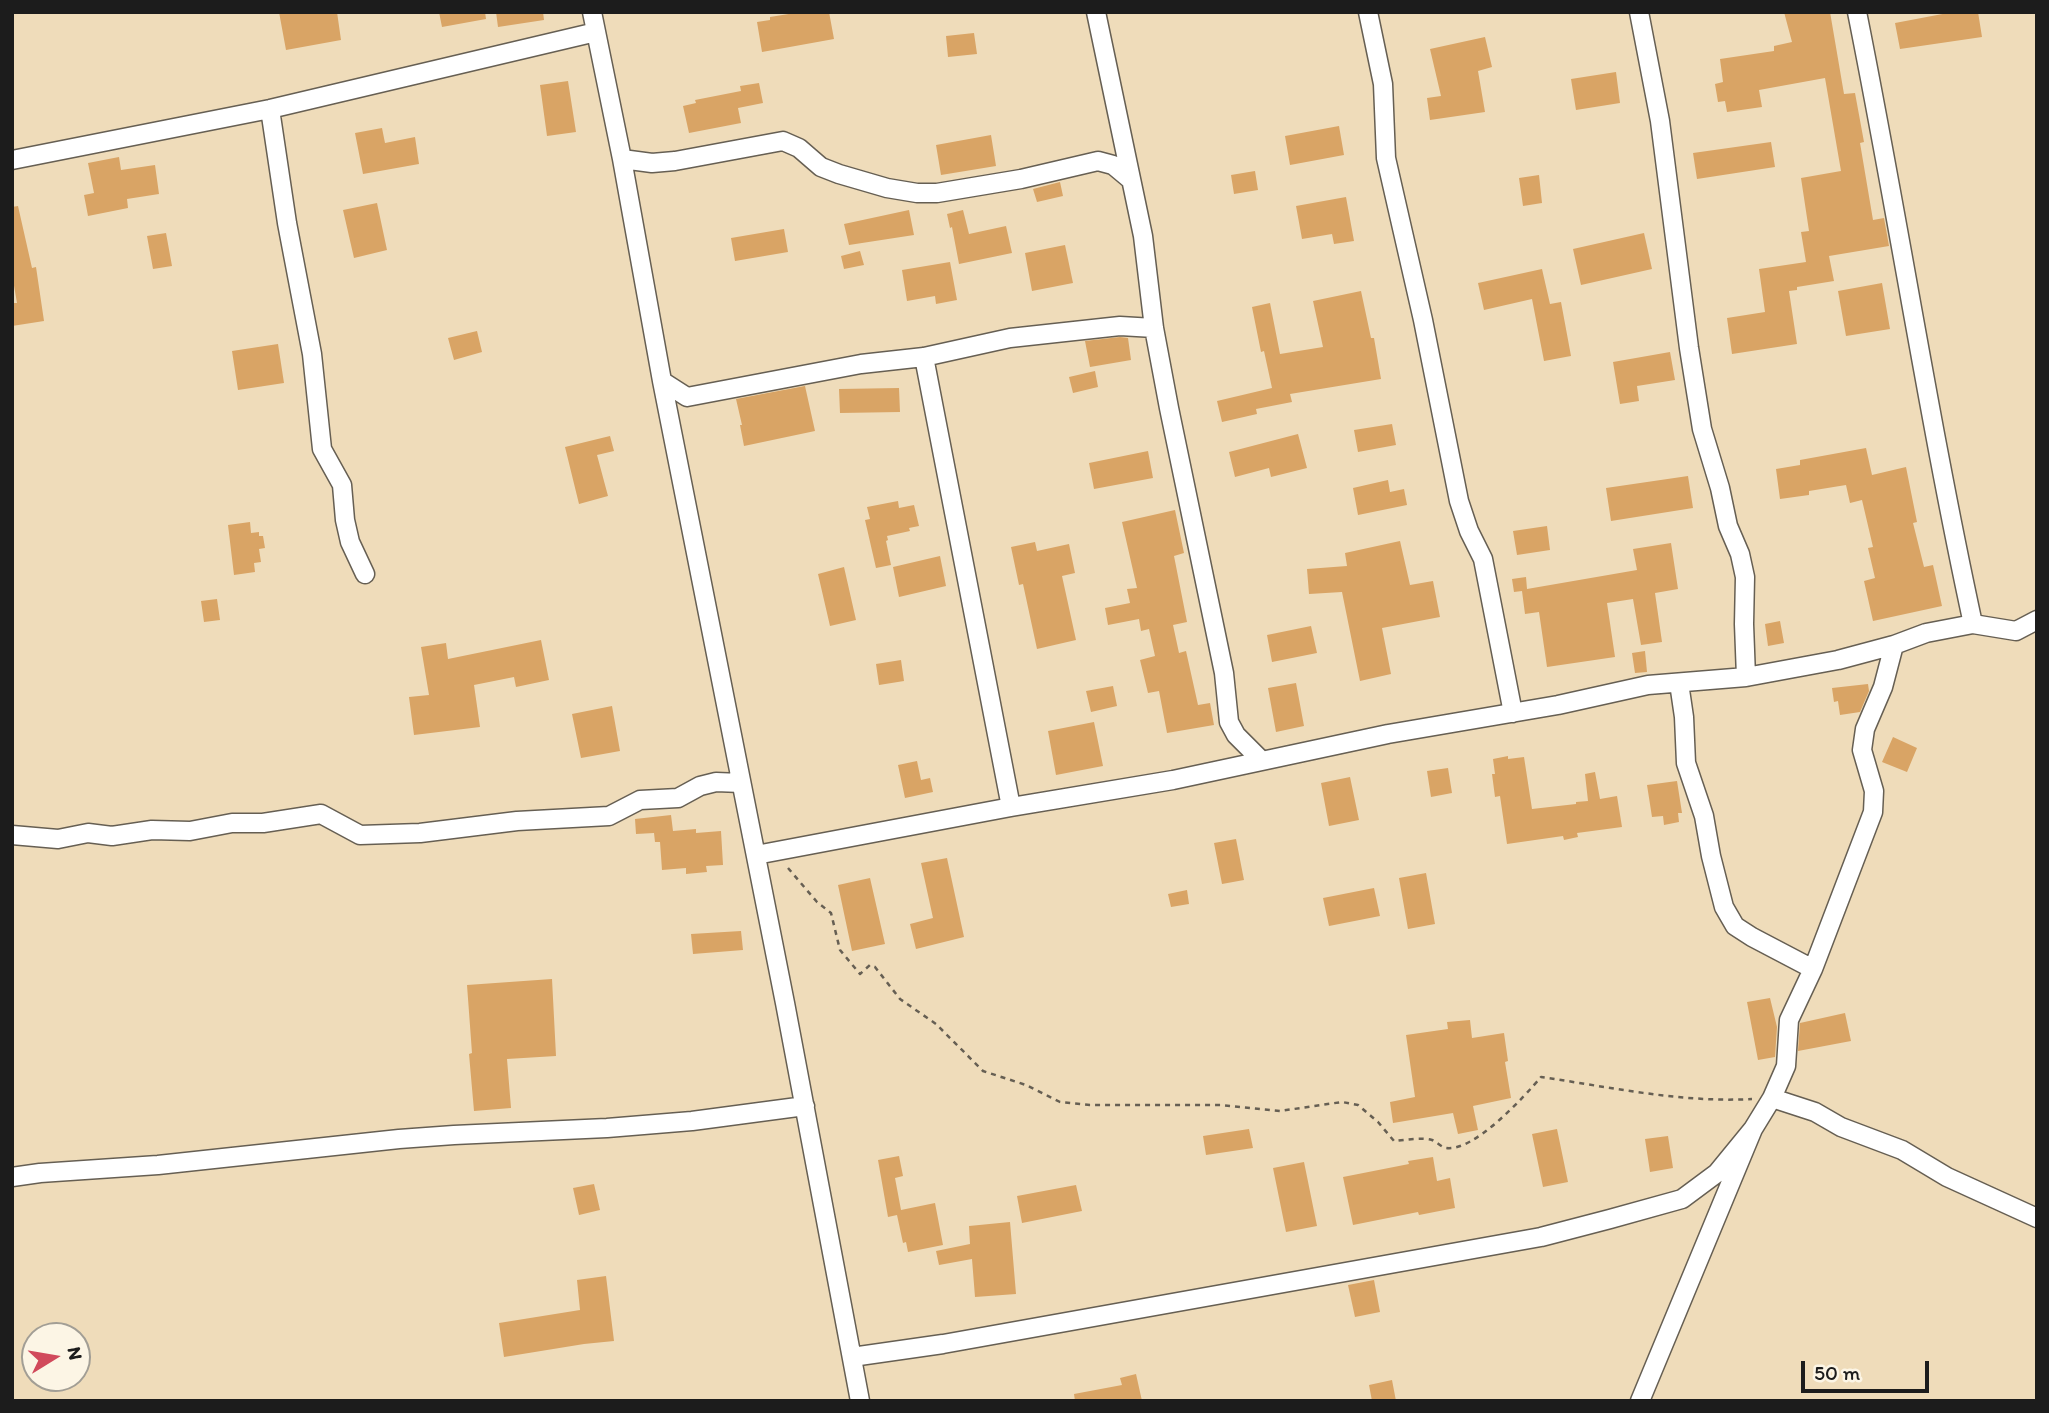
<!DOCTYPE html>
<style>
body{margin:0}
#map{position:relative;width:2049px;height:1413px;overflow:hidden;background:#efdcba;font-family:Itim,sans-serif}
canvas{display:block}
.frame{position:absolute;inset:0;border:14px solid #1c1c1c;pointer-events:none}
.north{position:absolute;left:21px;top:1322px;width:70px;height:70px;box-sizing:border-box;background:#fcf5e5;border:2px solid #a29e95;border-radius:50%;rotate:79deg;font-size:19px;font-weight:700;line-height:28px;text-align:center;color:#1c1c1c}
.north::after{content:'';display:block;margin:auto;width:24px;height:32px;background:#d1495b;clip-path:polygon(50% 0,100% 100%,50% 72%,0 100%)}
.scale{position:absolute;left:1801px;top:1361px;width:128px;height:32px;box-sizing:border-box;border:4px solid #1c1c1c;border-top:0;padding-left:9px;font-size:21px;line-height:24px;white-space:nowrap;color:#1c1c1c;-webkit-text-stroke:5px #fcf5e5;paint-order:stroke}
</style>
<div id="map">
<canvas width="2049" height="1413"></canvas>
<div class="frame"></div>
<div class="north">N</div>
<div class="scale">50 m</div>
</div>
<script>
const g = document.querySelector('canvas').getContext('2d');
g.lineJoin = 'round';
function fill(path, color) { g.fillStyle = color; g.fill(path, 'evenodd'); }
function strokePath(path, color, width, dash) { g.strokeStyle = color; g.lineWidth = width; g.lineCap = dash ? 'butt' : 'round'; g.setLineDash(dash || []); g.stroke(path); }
fill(new Path2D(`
 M279,12H337L341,40L286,50Z
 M439,12H485L486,19L442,27Z
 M496,12H543L544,20L498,27Z
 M801,12H829L834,39L762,52L757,22L770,20V17Z
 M1784,12H1830L1844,94L1855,93L1864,142L1860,143L1873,220L1884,218L1889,246L1829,256L1834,281L1797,287V290L1789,291L1797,344L1732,354L1727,318L1765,312L1759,269L1806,262L1801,232L1809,231L1801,178L1841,171L1825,78L1759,90L1762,107L1727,112L1725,101L1718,102L1715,84L1723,82L1720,59L1774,51V46L1792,42Z
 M1953,12H1978L1982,37L1900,49L1895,23Z
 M974,33L977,54L948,57L946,36Z
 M1485,37L1492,67L1478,71L1485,112L1430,120L1427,98L1441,96L1430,49Z
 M1616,72L1620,103L1576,110L1571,79Z
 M568,81L576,132L547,136L540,85Z
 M759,83L763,103L738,108L741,123L689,133L683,106L696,103L695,100L741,91L740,86Z
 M1339,126L1344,155L1290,165L1285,136Z
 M382,128L385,143L415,137L419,164L363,174L355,133Z
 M991,135L996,166L941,175L936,145Z
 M1771,142L1775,167L1697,179L1693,153Z
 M119,157L121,170L155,165L159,194L127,199L128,208L88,216L84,195L94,193L88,163Z
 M1255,171L1258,190L1234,194L1231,175Z
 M1539,175L1542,203L1523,206L1519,178Z
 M1060,182L1063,196L1037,202L1033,189Z
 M1346,197L1354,241L1334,244L1332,234L1302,239L1296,206Z
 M377,203L387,250L354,258L343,210Z
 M18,206L32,268L36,267L44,321L12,326V303H17L12,274V207Z
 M909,210L914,235L849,245L844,224Z
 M963,210L969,234L1006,226L1012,253L959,264L952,227L950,228L947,214Z
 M784,229L788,252L735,261L731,238Z
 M166,233L172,266L153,269L147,236Z
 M1644,233L1652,269L1581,285L1573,249Z
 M1065,245L1073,283L1032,291L1025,253Z
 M860,251L864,265L844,269L841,256Z
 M950,262L957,300L936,304L935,296L907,301L902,270Z
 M1542,269L1550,304L1561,302L1571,356L1544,361L1532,299L1484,310L1478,283Z
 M1882,283L1890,329L1846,336L1838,291Z
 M1361,291L1371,338H1374L1381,379L1290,394L1292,402L1256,409L1257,414L1222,422L1217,401L1272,388L1264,351L1261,352L1252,307L1270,303L1280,354L1323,347L1313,301Z
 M477,331L482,352L454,360L448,338Z
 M1120,337L1128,338L1131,360L1090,367L1085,341Z
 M278,344L284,383L238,390L232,351Z
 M1670,352L1675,380L1637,386L1639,401L1620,404L1613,362Z
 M1095,371L1098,387L1073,393L1069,377Z
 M805,386L815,431L744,446L740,425H742L736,399Z
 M899,388L900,412L840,413L839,389Z
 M1392,424L1396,445L1358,452L1354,430Z
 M1298,434L1307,468L1271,477L1269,468L1235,477L1229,452Z
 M610,436L614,451L597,455L608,496L579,504L565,447Z
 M1866,448L1872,475L1906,467L1917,522L1913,523L1924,567L1933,565L1942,606L1873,621L1864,581L1875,578L1868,548L1873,547L1862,500L1850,503L1846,485L1809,491V495L1780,499L1776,469L1800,465V460Z
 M1148,451L1153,478L1094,489L1089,463Z
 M1688,476L1693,508L1611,521L1606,488Z
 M1388,480L1390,492L1404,489L1407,505L1358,515L1353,488Z
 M898,501L899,508L914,505L919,526L909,528L910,531L887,536L888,540L886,541L891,565L876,568L865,520L870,519L867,507Z
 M1175,510L1184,553L1174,556L1187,622L1173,625L1179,653L1186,651L1198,705L1210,703L1214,725L1167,733L1159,691L1148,693L1140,660L1155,656L1149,629L1141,631L1139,619L1108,625L1105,608L1130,603L1127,589L1137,588L1122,522Z
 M250,522L251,533L259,532V536H263L265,548L259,549L261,562L254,563L255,572L234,575L228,525Z
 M1547,526L1550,550L1517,555L1513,531Z
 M1400,541L1410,585L1433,581L1440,617L1382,628L1391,674L1360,681L1342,592L1309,594L1307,569L1347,566L1345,553Z
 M1035,542L1037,551L1069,544L1075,573L1062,576L1076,640L1037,649L1023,584L1019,585L1011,547Z
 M1671,543L1678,589L1655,593L1662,642L1641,645L1633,599L1607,603L1615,657L1547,667L1539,612L1525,614L1522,591L1514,592L1512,579L1526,577L1527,589L1637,570L1633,549Z
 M940,556L946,586L899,597L893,567Z
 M844,567L856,620L830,626L818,574Z
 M217,599L220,620L204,622L201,601Z
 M1780,621L1784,643L1768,646L1765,624Z
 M1311,626L1317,653L1272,662L1267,635Z
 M541,640L549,680L516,687L514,677L474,685L480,727L414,735L409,697L429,695L421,647L446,643L448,659Z
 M1645,651L1647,672L1635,673L1632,653Z
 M901,660L904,681L879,685L876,664Z
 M1296,683L1304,726L1276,732L1268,688Z
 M1868,684L1869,691L1860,712L1840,715L1838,701L1834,702L1832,688Z
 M1113,686L1117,706L1091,712L1086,691Z
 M612,706L620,751L581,758L572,714Z
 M1094,722L1103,766L1056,775L1048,731Z
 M1893,737L1917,748L1907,772L1882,762Z
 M1508,756V759L1524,757L1532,809L1576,804V802L1588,801L1585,774L1595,772L1600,799L1617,796L1622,827L1577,833L1578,837L1564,840L1563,836L1507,844L1500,796L1495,797L1492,774H1495L1493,759Z
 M917,761L921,780L930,778L933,792L905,798L898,765Z
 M1448,768L1452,793L1431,797L1427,771Z
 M1350,777L1359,820L1329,826L1321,783Z
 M1677,781L1682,813H1678L1679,822L1664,825L1663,816L1652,817L1647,785Z
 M671,815L673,831L696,829V833L721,831L723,865L706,866L707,872L686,874V868L662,870L660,842H655L654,833L636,834L635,819Z
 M1236,839L1244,880L1222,884L1214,843Z
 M947,858L964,937L916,949L910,924L933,918L921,863Z
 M1426,873L1435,924L1408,929L1399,878Z
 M870,878L885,944L852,951L838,885Z
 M1374,888L1380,916L1329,926L1323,898Z
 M1187,890L1189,904L1171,907L1168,894Z
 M741,931L743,950L693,954L691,934Z
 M552,979L556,1056L507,1059L511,1108L474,1111L469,1054L472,1053L467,985Z
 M1770,998L1777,1027L1775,1057L1758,1060L1747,1002Z
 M1845,1013L1851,1041L1798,1051L1800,1023Z
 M1470,1020L1472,1038L1504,1033L1508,1061L1505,1062L1511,1098L1473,1106L1478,1130L1458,1134L1453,1113L1393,1123L1390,1102L1415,1097L1406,1035L1448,1029L1447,1022Z
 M1249,1129L1253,1148L1206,1155L1203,1136Z
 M1557,1129L1568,1182L1543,1187L1532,1134Z
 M1668,1136L1673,1168L1650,1172L1645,1139Z
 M899,1156L903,1176L895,1178L901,1210L935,1203L943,1245L908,1252L906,1242L903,1243L897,1215L888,1217L878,1160Z
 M1433,1157L1437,1181L1450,1178L1455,1208L1419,1215L1418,1212L1353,1225L1343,1177L1409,1164L1408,1161Z
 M1304,1162L1317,1226L1286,1232L1273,1168Z
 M594,1184L600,1210L579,1215L573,1188Z
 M1076,1185L1082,1211L1022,1223L1017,1196Z
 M1010,1222L1016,1294L975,1297L972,1259L939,1265L936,1251L970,1244L969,1226Z
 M606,1276L614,1341L584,1344L504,1357L499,1323L580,1310L577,1280Z
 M1374,1280L1380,1312L1355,1317L1348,1285Z
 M1136,1374L1142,1401H1075L1074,1394L1122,1385L1120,1378Z
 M1392,1380L1396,1401H1372L1369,1385Z`), '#d9a465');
const street = new Path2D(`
 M592,12L622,159L662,381L687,397L861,364L924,357L1010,338L1120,326L1154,328
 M1096,12L1143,236L1154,328L1169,408L1224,673L1229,722L1236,735L1261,760
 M1368,12L1383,84L1386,158L1423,320L1459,501L1469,531L1483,559L1513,713
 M1639,12L1660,121L1689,348L1702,429L1720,488L1728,526L1740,554L1745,577L1744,624L1746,677
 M1857,12C1898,216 1929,421 1973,624
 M270,109L287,223L312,354L322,449L342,485L345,520L350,542L365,574
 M622,159L652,163L675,161L783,141L799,148L821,167L839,174L887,188L917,193H937L1021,179L1098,161L1113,165L1131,180
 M12,160L270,109L596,32
 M924,357L1011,807
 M662,381L785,1003L860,1401
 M1679,683L1684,717L1686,763L1704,816L1711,856L1724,907L1735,926L1752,937L1813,969
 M12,835L58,839L88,833L112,836L152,830L190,831L232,823H263L321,814L360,835L420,833L517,821L609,816L640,800L678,798L700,786L716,782L741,783
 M756,855L1011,807L1173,780L1388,734L1558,705L1648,685L1746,677L1838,660L1894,645L1926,633L1973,624L2016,631L2037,620
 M1772,1098L1815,1112L1841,1127L1902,1150L1947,1177L2037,1218
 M12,1177L40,1173L158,1165L399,1139L454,1135L607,1128L692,1121L805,1106
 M852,1357L943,1344L1541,1237L1610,1219L1682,1199L1717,1173L1753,1129
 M1640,1401L1753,1129L1772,1098L1786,1066L1789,1020L1813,969L1873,812L1874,791L1862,750L1865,729L1883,687L1894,645`);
strokePath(street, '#665f53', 21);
strokePath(new Path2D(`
 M788,868L817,902L831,913L840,950L860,974L870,965L875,967L900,999L936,1024L983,1071L1026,1085L1060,1102L1090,1105H1221L1280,1111L1342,1102L1358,1105L1378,1122L1394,1141C1405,1140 1421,1137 1432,1140C1437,1142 1441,1147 1446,1148C1474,1152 1524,1097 1541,1077C1610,1087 1681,1103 1752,1099`), '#665f53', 2.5, [5, 5]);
strokePath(street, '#fff', 18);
</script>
